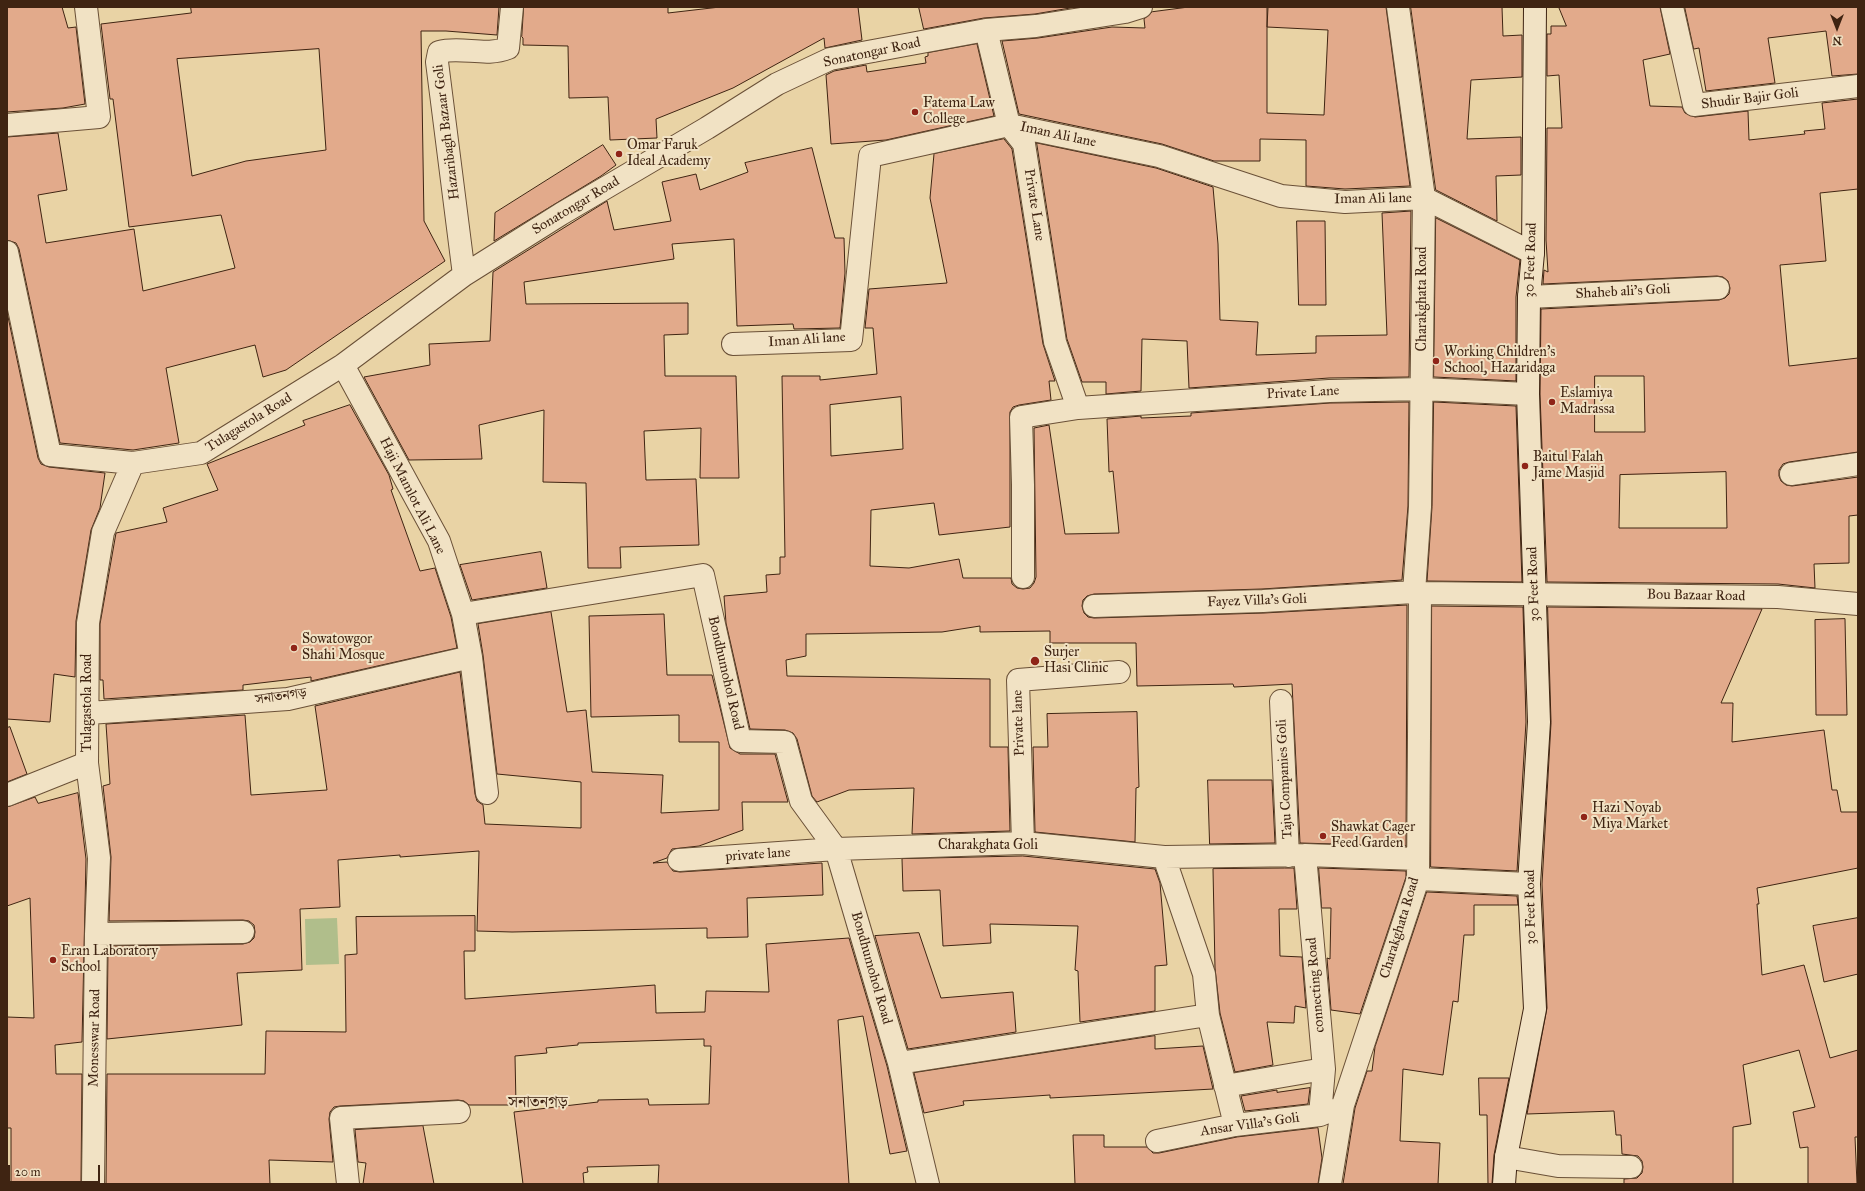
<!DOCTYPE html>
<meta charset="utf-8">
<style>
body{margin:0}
#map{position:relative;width:1865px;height:1191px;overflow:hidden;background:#e9d3a5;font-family:"IM FELL Great Primer",serif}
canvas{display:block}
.frame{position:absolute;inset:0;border:8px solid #3f2412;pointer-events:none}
.north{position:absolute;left:1817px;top:8px;width:40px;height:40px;-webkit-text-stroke:3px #f1e2c4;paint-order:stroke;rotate:180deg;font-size:11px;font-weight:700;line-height:16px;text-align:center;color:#3f2412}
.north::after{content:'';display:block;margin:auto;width:14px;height:18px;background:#3f2412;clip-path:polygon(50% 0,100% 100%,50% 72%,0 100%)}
.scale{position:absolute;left:8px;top:1165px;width:92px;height:18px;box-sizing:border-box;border:2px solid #3f2412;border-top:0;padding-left:5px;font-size:12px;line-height:14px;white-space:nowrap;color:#3f2412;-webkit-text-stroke:3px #f1e2c4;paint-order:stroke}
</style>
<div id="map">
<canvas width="1865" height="1191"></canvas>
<div class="frame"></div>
<div class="north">N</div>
<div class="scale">20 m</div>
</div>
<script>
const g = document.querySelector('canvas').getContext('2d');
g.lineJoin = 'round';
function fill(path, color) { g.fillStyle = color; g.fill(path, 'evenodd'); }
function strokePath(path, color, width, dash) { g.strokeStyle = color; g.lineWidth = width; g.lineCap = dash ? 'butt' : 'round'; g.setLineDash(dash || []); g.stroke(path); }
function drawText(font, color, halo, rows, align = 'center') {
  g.font = font + ' "IM FELL Great Primer","Noto Serif Bengali",serif'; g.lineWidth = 4; g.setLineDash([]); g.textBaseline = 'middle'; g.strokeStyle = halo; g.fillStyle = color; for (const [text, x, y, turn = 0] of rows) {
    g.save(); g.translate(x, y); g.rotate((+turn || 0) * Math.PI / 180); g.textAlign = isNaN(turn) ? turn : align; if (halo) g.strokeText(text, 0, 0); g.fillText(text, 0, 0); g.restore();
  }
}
fill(new Path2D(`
 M337,918L339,964L306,965L305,919Z`), '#b0be8b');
const building = new Path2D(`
 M7,7H62L68,28L76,27L85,104L63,108L7,112Z
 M191,7H499L497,35L446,31H421L424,221L445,261L286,370L263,377L255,345L166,368L179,443L133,450L60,443L19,249L16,243L7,240V137L58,133L67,190L38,195L46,243L134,229L143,291L235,268L221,215L129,227L113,99H110L101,24L191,13ZM319,49L326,150L246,161L192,176L177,59Z
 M524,7H668V13L720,7H858L862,40L825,48L824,38L733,88L656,119L657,138L610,140L608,97L569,98L568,46L523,45V38L522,37Z
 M919,7H1076L1035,14L984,18L924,29Z
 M1189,7H1267V113L1324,115L1328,30L1267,27L1268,7H1386L1410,186L1345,189L1306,186V140L1260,139V161H1214L1162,144L1019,114L1002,41L1038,38L1112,27L1145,28L1144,19L1152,12Z
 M1411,7H1502L1503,36L1522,35V77L1471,80L1467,139L1521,137V175L1496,176L1497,221L1436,190Z
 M1559,7H1660L1670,54L1643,60L1650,106L1682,107L1685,113L1695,117L1748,111L1749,140L1805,134L1804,131L1825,129L1822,103L1858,99V189L1820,193L1826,261L1780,265L1789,366L1858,358V452L1789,462L1783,464L1779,470V476L1781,481L1786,485L1792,486L1858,477V515L1849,516V563L1814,564L1815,588L1778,584L1547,582L1540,394L1541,309L1719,300L1725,298L1729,294L1730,288L1728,281L1723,277L1717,276L1543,284L1544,270L1548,272L1546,240L1547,128H1562L1559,75L1547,76V34H1551V26H1566ZM1595,376H1644L1645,432H1595ZM1726,472L1727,528H1619L1620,475Z
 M1685,7H1858V74L1832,76L1826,31L1768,38L1775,83L1706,91L1699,48L1694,49Z
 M977,44L994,116L886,140L831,144L826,75L834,71L866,65L867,72L926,63L925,57L928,56V53Z
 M1004,139L1012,149L1043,344L1055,381H1049L1051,400L1019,405L1013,407L1010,412V527L939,535L934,503L871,510L870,566L909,568L959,559L963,578H1011L1012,584L1017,588L1023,589L1030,588L1034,583L1036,577L1034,428L1049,425L1065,534L1119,533L1113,471L1109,472L1107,419L1141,416V418L1191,416V413L1330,403L1409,402L1408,506L1402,580L1262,589L1094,594L1087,596L1083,600L1082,606L1084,613L1088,617L1094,618L1264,613L1407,605L1406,846L1300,843L1292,684L1234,687L1233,684L1137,686L1136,643H1050V631L980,632V626L942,632L806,634V656L786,660L787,676L990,679V747H1008L1010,831L912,834L914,788L849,790L817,802L812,796L797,739L793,733L785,730L750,729L726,623L724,596L767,592L766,575L780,574V557H785L782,376H820V380L877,374L873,328H865L869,289L947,283L930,198L934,154ZM901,397L903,449L831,456L830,405Z
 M1037,143L1156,168L1213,187L1218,244L1220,320L1258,322L1256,355L1316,353V336L1387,335L1382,213L1411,211L1409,377L1329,378L1189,388L1187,341L1142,339L1141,391L1106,394V382H1082L1067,339Z
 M603,145L616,165L601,176L494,241L495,213Z
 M812,148L835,238H844L845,273L840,328L794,329L793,324L737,326L734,239L672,244L674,259L524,282L526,304L688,303V334L664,335L665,376H736L739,478H700L701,428L644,431L646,480L696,479L699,545L620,547L621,568H588L586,483L543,482L544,410L479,425L482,459L409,460L364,377L430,365L429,344L490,341L493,272L607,201L614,230L671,221L662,182L696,174L700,190L748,172L745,163Z
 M1436,218L1520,260L1516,297V381L1434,377Z
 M1297,221H1325L1326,305H1299Z
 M7,312L38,458L41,464L49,467L105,473L100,508L91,530L76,621L75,677L54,674L50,722L7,719Z
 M1434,402L1516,406L1522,582L1427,581L1432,507Z
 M350,405L389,475L393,489L391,490L420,571L435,568L451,617L457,648L311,681V677L243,685V690L104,699L103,680H100V624L116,533L167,522L163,508L218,490L207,464L305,425L303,421Z
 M541,552L547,588L472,600L460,565Z
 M1432,606L1523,607L1526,722L1517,871L1431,867Z
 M1548,607L1762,609L1721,703H1733L1732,742L1824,730L1832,790H1837L1841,812H1858V868L1757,888L1759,904H1757L1762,975L1804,965L1830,1058L1858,1050V1137H1855L1857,1184H1808V1147L1800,1148L1793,1112L1815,1107L1799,1050L1743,1065L1751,1124L1733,1127V1184H1624V1179L1637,1178L1642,1173L1643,1167L1642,1161L1638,1156L1622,1154L1621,1135H1616L1614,1111L1527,1114L1547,1008L1542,884L1551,723Z
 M551,612L567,712L586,710L592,772L663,775L661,813L719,810V742H679V715L591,717L589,616L664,614L667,675H712L730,748L740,754H775L788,802H742L743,830L699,846L672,849L667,858L653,863L667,862L673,871L680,872L822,863L823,895L747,898L748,937L707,938V928L512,932L477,931L479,851L400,857V855L338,860L340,907L300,909L302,970L237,973L242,1025L107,1039L108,946L243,944L250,942L254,938L255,932L254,925L249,921L243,920L109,921L111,857L103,786L110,784L106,724L245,715L251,795L327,790L315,706L460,672L475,794L477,801L483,805L485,824L581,828V782L497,774L483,655L478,624Z
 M1845,619L1847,715H1816L1815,620Z
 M1137,712L1139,787L1136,788L1135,842L1035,832L1033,747H1048L1047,714Z
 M10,727L27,774L7,782V728Z
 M1208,780H1272L1275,843L1210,844Z
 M78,793L86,859L82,1042L55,1045L56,1074H82L81,1184H11V1128H7V1017L34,1018L30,898L7,906V807L35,797L38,803Z
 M1023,856L1155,869L1160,883L1167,965L1155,966V1011L1080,1022L1078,971L1075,970L1078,926L990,924L991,943L943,946L940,890L903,891L902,859Z
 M1285,868H1294L1297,909H1279L1280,956L1302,957L1306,1008L1295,1006L1294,1023L1267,1022L1273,1065L1235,1072L1220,1013L1215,968L1213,869Z
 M1319,868L1406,871V877L1360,1014L1331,1010L1327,958L1330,959L1331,908H1322Z
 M1427,892L1517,896L1518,905H1474V935H1464L1458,1002L1453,1001L1443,1075L1403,1069L1400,1141L1440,1143L1438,1184H1343L1355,1108L1367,1071H1372L1375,1047Z
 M475,916V951H464L465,999L655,985L656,1013L705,1012L706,991L769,992L766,944L849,938L887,1066L907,1151L890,1154L863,1016L838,1020L849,1184H658L659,1165L587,1167L588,1172L583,1173L584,1184H523L514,1112L598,1102V1100L648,1099L649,1105L709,1104L711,1046H704V1039L578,1043V1045L546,1048L547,1053L515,1056L516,1105H469L464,1101L458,1100L340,1106L334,1107L330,1112L329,1119L333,1162L269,1160L270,1184H106L107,1074H265L266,1031L346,1032L345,955L357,954L356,917Z
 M1858,918V974L1824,982L1813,926Z
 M919,933L941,998L1013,992L1016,1032L908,1049L875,936Z
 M1155,1036V1049L1203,1046L1213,1089L1050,1098V1095L963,1101L964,1105L924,1113L914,1073Z
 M1479,1078H1509L1494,1155L1492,1184H1488L1487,1115H1480Z
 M1310,1088L1308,1104L1245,1111L1241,1096L1277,1090V1092Z
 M423,1126L434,1184H363L366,1163L358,1162L355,1130Z
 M1318,1128L1322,1158L1318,1184H1075L1073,1135H1104V1147H1147L1153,1153H1159L1237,1137Z`);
fill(building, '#e2aa8b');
strokePath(building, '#3f2412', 1);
const street = new Path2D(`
 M1398,7L1424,198L1420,507L1414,592
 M1672,7L1694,105L1858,86
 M986,30L1009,125L1024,144L1055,342L1078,408L1021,417L1023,485V577
 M7,125L99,117L86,7
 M7,252L50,455L133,463
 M464,275L437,62L439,52C461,46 486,57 508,48L512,7
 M1529,297L1718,288
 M733,344L851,340L870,156L1009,125L1159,156L1281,196L1345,202L1424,198L1533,253
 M343,365L439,541L463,614L471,657L487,793
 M1078,408L1329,391L1422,389L1528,394
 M1791,474L1858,464
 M1094,606L1263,601L1414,592L1420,593L1778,597L1858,604
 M463,614L703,575L740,741L785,742L801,801L836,849L899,1063L928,1184
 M1281,701L1288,856
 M89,713L288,699L471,657
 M7,795L87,763
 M1023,843L1018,680L1119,672
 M1305,855L1324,1069L1320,1115
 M1164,857L1204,974L1208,1015
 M679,860L836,849L1023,843L1164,857L1305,855L1418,859
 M1418,879L1529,884
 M96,934L243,932
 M899,1063L1208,1015L1235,1125
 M1225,1086L1324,1069
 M1157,1141L1235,1125L1320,1115L1332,1110
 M1506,1157L1558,1166L1631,1167
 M93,1184L96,934L99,858L87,763L88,623L103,532L133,463L201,453L343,365L464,275L561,214L707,128L777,84L830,59L986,30L1036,26L1125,12L1141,7
 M348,1184L341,1118L459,1112
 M1330,1184L1343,1105L1418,879L1420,593`);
const secondary = new Path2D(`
 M1504,1184L1506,1157L1535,1009L1529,884L1539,722L1528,394L1529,297L1533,253L1535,7`);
strokePath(street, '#6a5037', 24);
strokePath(secondary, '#3f2412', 24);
strokePath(street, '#f1e2c4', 22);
strokePath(secondary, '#f1e2c4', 22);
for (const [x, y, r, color] of [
 [915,112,4,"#8f2418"],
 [619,154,4,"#8f2418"],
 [1436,361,4,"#8f2418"],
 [1552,402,4,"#8f2418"],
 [1525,466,4,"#8f2418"],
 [294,648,4,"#8f2418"],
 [1035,661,5,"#8f2418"],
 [1584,817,4,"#8f2418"],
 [1323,836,4,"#8f2418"],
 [53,960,4,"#8f2418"]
]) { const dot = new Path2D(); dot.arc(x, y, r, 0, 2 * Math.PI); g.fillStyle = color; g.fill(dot); strokePath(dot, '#f1e2c4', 1.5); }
drawText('14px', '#3f2412', '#f1e2c4', [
 ["Sonatongar Road",872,53,-12],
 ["Shudir Bajir Goli",1750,99,-7],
 ["Hazaribagh Bazaar Goli",447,132,-97],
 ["Iman Ali lane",1058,135,12],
 ["Iman Ali lane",1373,199,-1],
 ["Private Lane",1034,205,81],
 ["Sonatongar Road",576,206,-31],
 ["30 Feet Road",1531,260,-88],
 ["Shaheb ali's Goli",1623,292,-3],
 ["Charakghata Road",1423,299,-90],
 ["Iman Ali lane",807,340,-4],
 ["Private Lane",1303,393,-3],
 ["Tulagastola Road",249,423,-32],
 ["Haji Mamlot Ali Lane",412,496,63],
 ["30 Feet Road",1534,584,-92],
 ["Bou Bazaar Road",1696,596,1],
 ["Fayez Villa's Goli",1257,601,-2],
 ["Bondhumohol Road",725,673,77],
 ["সনাতনগড়",281,697,-8],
 ["Tulagastola Road",88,703,-90],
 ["Private lane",1019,723,-92],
 ["Taju Companies Goli",1285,779,-93],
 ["Charakghata Goli",988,846],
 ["private lane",758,855,-4],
 ["30 Feet Road",1531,907,-91],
 ["Charakghata Road",1400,928,-73],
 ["Bondhumohol Road",871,968,74],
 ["connecting Road",1316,985,-95],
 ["Monesswar Road",95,1038,-89],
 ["Ansar Villa's Goli",1250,1125,-8]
]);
drawText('14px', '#3f2412', '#f1e2c4', [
 ["Fatema Law",923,104],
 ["College",923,120],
 ["Omar Faruk",627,146],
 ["Ideal Academy",627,162],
 ["Working Children's",1444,353],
 ["School, Hazaridaga",1444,369],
 ["Eslamiya",1560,394],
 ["Madrassa",1560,410],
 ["Baitul Falah",1533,458],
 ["Jame Masjid",1533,474],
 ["Sowatowgor",302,640],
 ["Shahi Mosque",302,656],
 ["Surjer",1044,653],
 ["Hasi Clinic",1044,669],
 ["Hazi Noyab",1592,809],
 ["Miya Market",1592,825],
 ["Shawkat Cager",1331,828],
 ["Feed Garden",1331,844],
 ["Eran Laboratory",61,952],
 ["School",61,968]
], 'left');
drawText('16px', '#3f2412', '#f1e2c4', [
 ["সনাতনগড়",538,1103]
]);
</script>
